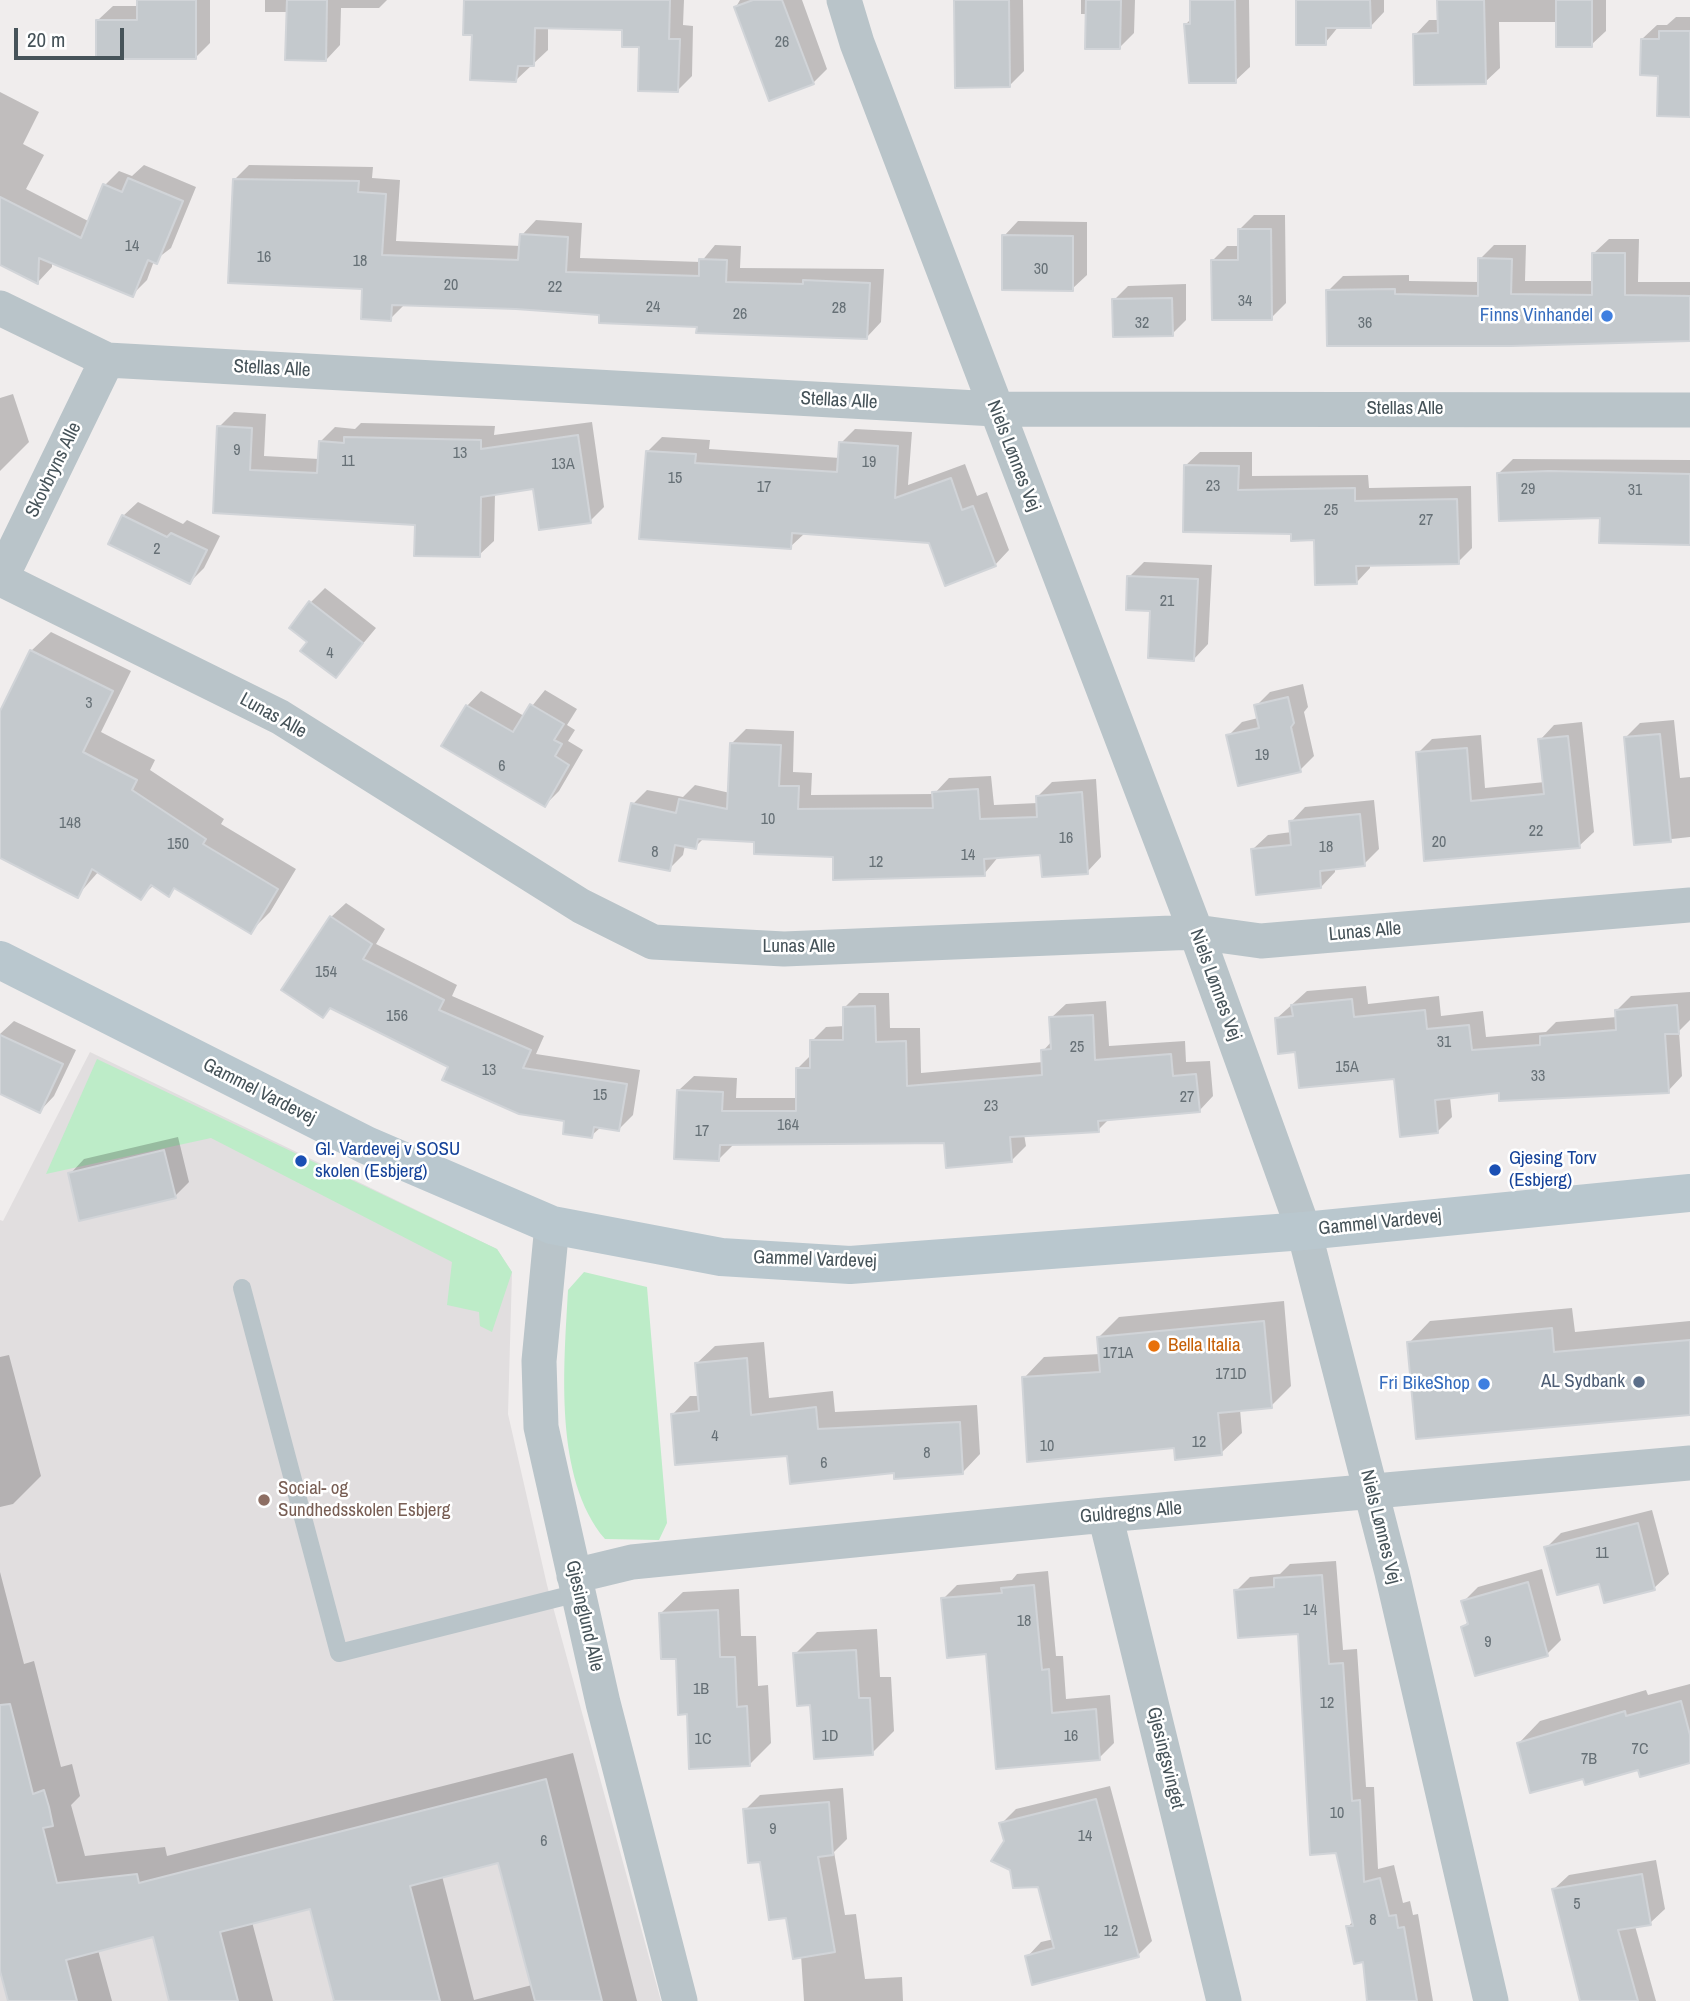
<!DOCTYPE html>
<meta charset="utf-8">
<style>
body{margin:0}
#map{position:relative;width:1690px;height:2001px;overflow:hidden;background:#f0eded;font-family:"Archivo Narrow",sans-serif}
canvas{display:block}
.scale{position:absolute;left:14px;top:28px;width:110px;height:32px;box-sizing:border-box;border:4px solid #465359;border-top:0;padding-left:9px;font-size:21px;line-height:24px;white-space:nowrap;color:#465359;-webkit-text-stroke:5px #fff;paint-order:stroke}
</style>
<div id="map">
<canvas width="1690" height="2001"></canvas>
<div class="scale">20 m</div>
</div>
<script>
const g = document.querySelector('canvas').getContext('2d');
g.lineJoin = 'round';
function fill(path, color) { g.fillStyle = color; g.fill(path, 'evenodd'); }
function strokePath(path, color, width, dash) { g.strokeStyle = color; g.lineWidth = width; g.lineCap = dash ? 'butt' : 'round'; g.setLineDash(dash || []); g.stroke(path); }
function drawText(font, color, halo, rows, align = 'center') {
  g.font = font + ' "Archivo Narrow",sans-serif'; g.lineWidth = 5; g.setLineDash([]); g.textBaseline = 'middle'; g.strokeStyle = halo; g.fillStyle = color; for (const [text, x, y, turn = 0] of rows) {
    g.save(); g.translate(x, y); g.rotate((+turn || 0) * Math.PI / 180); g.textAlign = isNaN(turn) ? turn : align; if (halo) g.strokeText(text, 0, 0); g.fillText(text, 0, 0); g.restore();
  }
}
fill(new Path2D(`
 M90,1052L497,1249L512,1272L508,1414L547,1585L661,2001H0V1220L3,1221Z`), '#e1dedf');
fill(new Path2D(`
 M97,1059L497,1249L512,1272L492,1332L480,1326L479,1312L447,1305L452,1262L211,1138L46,1174Z
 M584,1272L647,1287L667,1523L659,1540L605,1539C553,1478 564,1365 568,1290Z`), '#bdecc8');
fill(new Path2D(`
 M139,0H210V43L195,58L98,20L113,6H139Z
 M265,0H387L379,8H341L340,45L326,60L289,12H265Z
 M466,0H684L683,25L693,26L692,76L678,90L624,28L548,27V50L516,80L474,34Z
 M740,0H802L827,69L813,83L736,7Z
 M955,0H1023L1024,71L1009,86Z
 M1081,0H1135L1134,33L1120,47L1088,14H1081Z
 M1192,0H1249L1250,67L1235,81L1186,24L1192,18Z
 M1297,0H1384V12L1370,27L1339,26L1325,43Z
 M1439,0H1606V31L1591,45L1558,22H1499L1500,68L1485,82L1415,35L1429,20H1439Z
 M1676,17H1690V115L1642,39L1657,25H1667Z
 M0,92L39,112L23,144L44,155L26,189L90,222L105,185L119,171L132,176L144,165L196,187L171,248L154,261L147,280L132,295L52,262V267L38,282L0,263Z
 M249,165L373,167L372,178L400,180L396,241L521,246L522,235L536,220L582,223L580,258L701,262L715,245L741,246L740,268L884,269L881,322L867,337L516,307L405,304L390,319L364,287L234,180Z
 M1254,215H1285L1286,303L1271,318L1213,260L1227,246H1240V229Z
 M1018,221L1087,222V275L1072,289L1004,236Z
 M1609,239H1639L1638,282H1690V340L1328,291L1343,276L1409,275V281L1480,282V259L1494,245H1526L1525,281H1594V253Z
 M1186,284V320L1172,334L1114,300L1128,286Z
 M13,394L29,442L0,471V398Z
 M234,412L266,414L264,456L319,459L320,442L335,427L355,429L361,423L495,426L494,435L592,422L604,507L590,521L535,487L495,493L494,541L479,555L416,523L214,512L219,427Z
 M855,429L912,432L908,485L965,464L977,496L987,492L1009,550L995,565L930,542L805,533L790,547L648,451L662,437L710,440L709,449L840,458L841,443Z
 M1200,452H1252V476L1368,475L1369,488L1471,486L1472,548L1458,562L1370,564V568L1356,583L1316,538L1293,532L1185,466Z
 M1513,459L1690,460V543L1601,516L1499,473Z
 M138,502L183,524L187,520L220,536L204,568L190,582L123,516Z
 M1144,562L1212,565L1208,644L1194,659L1129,577Z
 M325,588L376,628L336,676L310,642V603Z
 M51,632L131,671L101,732L155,760L150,770L224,819L221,824L296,869L270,912L251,931L176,887L169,895L154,885L141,897L99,871L78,895L0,856V714L31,651Z
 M1303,684L1308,707L1304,712L1314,756L1300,770L1228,736L1242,722L1258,718L1256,706L1270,692Z
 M545,690L577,709L567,725L575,730L568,741L583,750L559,791L545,805L467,706L481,691L524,716Z
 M1674,720L1680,778L1690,777V837L1635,843L1625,738L1640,723Z
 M1582,722L1594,832L1579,846L1426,860L1418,753L1432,739L1481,735L1485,788L1545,782L1540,740L1554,725Z
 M746,729L794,731L793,772L812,773L811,795L934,794L949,778L991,776L994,805L1038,803L1037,797L1052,782L1096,779L1101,857L1087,872L1042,853L999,856L984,874L835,856L756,841L704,838L695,847L685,845L683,855L669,869L633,804L647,790L683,797L695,785L730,793L732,743Z
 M1374,800L1379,849L1364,864L1335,867V872L1321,887L1253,849L1268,835L1292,832L1291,822L1305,807Z
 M346,903L385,929L376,944L457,985L452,996L544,1036L536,1054L640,1070L633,1115L619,1129L601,1127L591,1136L566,1119L450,1066L332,1007L323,1016L331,917Z
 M1366,986L1368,1004L1439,996L1441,1016L1483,1011L1486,1037L1546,1032L1556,1022L1617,1017V1010L1631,996L1690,992V1020L1679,1031L1682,1076L1668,1091H1500L1450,1097L1452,1117L1437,1132L1396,1077L1297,1051L1276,1019L1307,991Z
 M859,993H889L890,1028H920L921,1073L1043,1062V1051L1052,1041L1051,1018L1066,1004L1106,1001L1109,1046L1185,1041L1186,1062L1210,1061L1213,1096L1199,1111L1110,1118L1098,1130L1024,1134L1026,1146L1011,1161L946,1142L733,1145L719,1159L679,1090L694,1076L737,1078L736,1098H798V1068L812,1054V1041L826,1027L845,1026V1007Z
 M14,1021L76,1050L54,1096L40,1111L0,1092V1034Z
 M178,1137L189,1182L175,1196L70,1174L84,1159Z
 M1284,1301L1291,1386L1271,1406L1240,1409L1242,1433L1221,1453L1175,1446L1024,1378L1044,1357L1100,1354L1099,1337L1119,1317Z
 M1572,1308L1575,1332L1690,1321V1413L1409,1343L1430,1321Z
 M764,1342L769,1398L833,1391L835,1412L977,1405L980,1454L963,1472L895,1471L788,1454L673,1414L690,1396H700L697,1363L715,1346Z
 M9,1355L41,1476L13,1504L0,1507V1357Z
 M1652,1510L1669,1574L1654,1588L1600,1582L1546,1548L1561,1533Z
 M1336,1561L1343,1650L1357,1649L1366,1787H1374L1378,1869L1394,1865L1403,1903L1410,1901L1413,1915L1418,1914L1433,2001H1368L1365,1960L1348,1927L1353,1921L1300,1632L1236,1591L1250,1577L1280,1574L1290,1564Z
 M1542,1569L1561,1640L1547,1654L1463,1627L1469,1621L1463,1602L1478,1587Z
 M1048,1571L1056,1656H1063L1066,1699L1110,1695L1114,1743L1099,1758L988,1652L943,1599L957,1585L1012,1580L1017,1574Z
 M0,1572L24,1664L34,1661L61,1767L72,1764L80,1796L71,1805L85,1856L165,1847L167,1856L573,1753L637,2001H336L311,1906L252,1922L273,2001H171L154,1935L98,1950L112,2001H10L0,1964ZM499,1861L532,1985L474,2000L442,1876Z
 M739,1589L741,1636H756L758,1686L768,1685L771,1743L749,1765L689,1712L678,1657L661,1613L683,1592Z
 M877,1629L880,1677H891L894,1731L872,1753L812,1703L795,1654L817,1632Z
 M1690,1684V1762L1584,1776L1519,1743L1540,1721L1646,1690L1648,1695Z
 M1110,1786L1152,1941L1138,1955L1027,1957L1041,1942L1054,1939L1040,1885L1006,1841L1001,1824L1016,1809Z
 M843,1788L847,1839L834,1852L845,1915L856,1914L865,1979L902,1977L903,2001H804L801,1955L788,1916L762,1860L745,1810L760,1795Z
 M1656,1860L1665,1909L1650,1923L1635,1926L1656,2001H1582L1554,1889L1569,1875Z`), '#0003');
const building = new Path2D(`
 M137,0H196V59H96V20H137Z
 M287,0H327L326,61L285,60Z
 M464,0H670L669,39H680L678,92L638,91L639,47H622V30L535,28L534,66H518L516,82L470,80L472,35H463Z
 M753,0H782L814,84L769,101L734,7Z
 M954,0H1009L1010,87L955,88Z
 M1086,0H1121L1120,49H1085Z
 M1190,0H1235L1236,83H1189L1184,24H1190Z
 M1296,0H1370L1371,28H1326V45H1296Z
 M1437,0H1484L1486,84L1414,85L1413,34L1438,33Z
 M1556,0H1592V47H1556Z
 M1659,31H1690V117L1657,116L1658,76L1640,75L1641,39H1659Z
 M128,178L183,201L157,264L148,260L133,297L39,258L38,284L0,265V197L81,238L103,184L122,192Z
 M233,179L359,181L358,192L386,194L382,255L518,260L520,234L568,237L566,272L699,276V259L727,260L726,282L803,284V280L870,283L867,339L696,333L697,327L599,323V315L516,309L392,305L391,321L361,319L362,289L228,283Z
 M1238,229H1271L1272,320H1212L1211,260H1238Z
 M1002,235L1073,236V291L1002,290Z
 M1592,253H1625V295L1690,296V341L1511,346H1327L1326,290L1395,289V294L1478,296V258L1512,259L1511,294L1592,295Z
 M1172,298L1173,336L1113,337L1112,299Z
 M217,426L252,428L250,470L317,473L319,441L344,443V437L481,440V449L578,435L591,523L539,530L533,489L481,497L480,557L414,556L415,525L213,513Z
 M839,442L898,446L895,498L951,478L962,510L973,506L996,566L945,586L929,543L792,533L791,549L639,539L646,451L696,454L695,463L837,472Z
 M1184,465L1239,466L1238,490L1355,488V501L1457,499L1459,564L1356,566L1357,584L1315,585L1314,540L1291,541V534L1183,532Z
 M1549,471L1690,474V545L1599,543L1600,518L1499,521L1497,473Z
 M122,515L167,537L171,533L207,550L190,584L108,544Z
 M1127,576L1198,579L1194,661L1148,658L1150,611L1126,610Z
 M309,601L363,643L336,678L300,651L307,642L289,628Z
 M30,650L113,691L83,752L137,780L132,790L206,839L203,844L278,889L251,934L174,888L169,897L151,885L141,900L92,869L78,898L0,858V711Z
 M1288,697L1294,723L1291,727L1301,772L1238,786L1226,735L1259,728L1254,705Z
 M530,704L564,724L554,740L562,744L555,756L569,765L545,807L441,746L466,705L513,732Z
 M1660,734L1671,842L1634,845L1624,737Z
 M1568,736L1580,848L1424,861L1416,752L1467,748L1471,801L1544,794L1538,739Z
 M730,743L781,745L779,786H799L798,809L933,808L932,792L978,789L980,819L1037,817L1036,796L1082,792L1088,874L1042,877L1040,855L984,859L985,876L833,880V857L754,854V842L698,839L696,849L675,845L670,871L619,861L631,803L676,813L679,799L727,809Z
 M1360,814L1365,866L1320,871L1321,888L1256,895L1251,849L1291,845L1289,821Z
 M330,916L372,944L363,959L444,1000L439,1010L531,1050L523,1068L627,1084L619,1131L594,1127L592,1138L563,1134L564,1121L519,1114L442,1080L448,1067L330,1008L323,1018L281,990Z
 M1352,999L1354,1017L1425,1010L1427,1029L1469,1025L1472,1050L1540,1045V1036L1616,1030L1615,1010L1677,1005L1679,1034H1665L1669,1093L1499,1101V1093L1435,1100L1438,1133L1400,1137L1394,1079L1299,1088L1295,1052L1278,1054L1275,1018L1293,1016L1291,1005Z
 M875,1006L876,1042L906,1041L907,1086L1042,1075L1041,1050L1051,1049L1049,1017L1093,1015L1095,1060L1171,1054L1173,1076L1196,1074L1200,1112L1098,1121L1099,1132L1010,1137L1012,1162L946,1168L944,1143L720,1145L719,1161L674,1159L677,1090L723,1092L722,1111H796V1068H810V1040H843V1007Z
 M0,1035L63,1064L40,1113L0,1094Z
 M164,1150L176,1198L79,1221L68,1173Z
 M1264,1321L1272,1408L1218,1413L1222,1455L1175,1460L1174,1448L1027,1462L1022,1377L1100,1372L1097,1337Z
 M1552,1328L1554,1352L1690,1340V1415L1416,1439L1407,1342Z
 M747,1358L751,1415L816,1407L818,1429L960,1422L963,1474L894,1479V1473L790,1484L787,1456L675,1465L671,1414L699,1411L695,1363Z
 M1638,1523L1655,1590L1604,1603L1599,1584L1557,1595L1544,1547Z
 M1322,1575L1329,1664L1343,1663L1352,1801L1360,1800L1364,1882L1380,1878L1389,1916L1396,1915L1398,1928L1404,1927L1417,2001H1367L1363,1962L1354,1964L1346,1926H1353L1336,1853L1310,1855L1298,1634L1238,1638L1234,1590L1274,1587V1578Z
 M1528,1582L1548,1656L1475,1676L1461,1627L1468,1624L1461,1601Z
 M1034,1585L1042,1670L1049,1669L1052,1713L1096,1709L1100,1760L996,1769L986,1654L947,1658L941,1598L1002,1593L1001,1588Z
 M718,1610L720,1657H735L737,1707L747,1706L750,1766L689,1769L687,1714L678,1715L676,1659H661L659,1613Z
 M856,1650L859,1698H870L873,1755L814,1759L810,1705L797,1706L793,1653Z
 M1681,1701L1690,1735V1763L1640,1777L1638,1770L1585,1785L1583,1779L1530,1793L1517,1743L1625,1711L1626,1716Z
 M10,1704L33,1794L44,1790L49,1807L53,1826L43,1828L57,1883L137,1874L139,1883L546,1779L602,2001H535L498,1863L410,1886L440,2001H334L310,1909L220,1932L238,2001H169L153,1937L66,1960L77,2001H8L0,1971V1705Z
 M1096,1799L1139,1957L1032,1985L1025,1956L1054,1948L1038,1887L1013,1888L1010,1870L991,1861L1004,1841L999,1823Z
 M829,1802L833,1855L818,1857L835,1952L793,1959L786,1918L769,1920L760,1862L748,1863L743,1809Z
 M1642,1874L1651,1925L1618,1930L1638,2001H1580L1552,1889Z`);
fill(building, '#c4c9cd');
strokePath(building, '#d1d4d8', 2);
strokePath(new Path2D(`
 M242,1288L339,1653L578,1593`), '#b9c4c9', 18);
strokePath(new Path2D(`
 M844,0L857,43L1196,932L1304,1231L1392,1573L1491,2001
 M0,308L107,360L995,409L1690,410
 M1,579L280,717L581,906L653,942L784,949L1196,932L1261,941L1690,905
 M0,580L107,360
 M552,1225L539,1361L541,1427L603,1703L680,2001
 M1105,1515L1224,2001
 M574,1576L632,1562L1105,1515L1690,1463`), '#b9c4c9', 35);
strokePath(new Path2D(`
 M0,960L366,1145L552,1225L721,1257L850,1265L1304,1231L1690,1193`), '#b9c7ce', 38);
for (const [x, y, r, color] of [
 [1607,316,7,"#3f7fe0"],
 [301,1161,7,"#1a4fb4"],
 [1495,1170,7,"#1a4fb4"],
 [1154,1346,7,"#e8710a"],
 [1639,1382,7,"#5c6f8a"],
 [1484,1384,7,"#3f7fe0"],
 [264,1500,7,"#8d6e63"]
]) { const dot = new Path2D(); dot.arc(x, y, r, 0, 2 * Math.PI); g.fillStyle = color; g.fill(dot); strokePath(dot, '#fff', 2.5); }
drawText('16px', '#667076', null, [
 ["26",782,43],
 ["14",132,247],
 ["16",264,258],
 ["18",360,262],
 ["30",1041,270],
 ["20",451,286],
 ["22",555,288],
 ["34",1245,302],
 ["24",653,308],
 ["28",839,309],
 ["26",740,315],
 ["32",1142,324],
 ["36",1365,324],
 ["9",237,451],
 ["13",460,454],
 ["11",348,462],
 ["19",869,463],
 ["13A",563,465],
 ["15",675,479],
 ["23",1213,487],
 ["17",764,488],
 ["29",1528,490],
 ["31",1635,491],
 ["25",1331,511],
 ["27",1426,521],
 ["2",157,550],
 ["21",1167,602],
 ["4",330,654],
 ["3",89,704],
 ["19",1262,756],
 ["6",502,767],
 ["10",768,820],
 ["148",70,824],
 ["22",1536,832],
 ["16",1066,839],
 ["20",1439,843],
 ["150",178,845],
 ["18",1326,848],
 ["8",655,853],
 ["14",968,856],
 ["12",876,863],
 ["154",326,973],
 ["156",397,1017],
 ["31",1444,1043],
 ["25",1077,1048],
 ["15A",1347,1068],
 ["13",489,1071],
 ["33",1538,1077],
 ["15",600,1096],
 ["27",1187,1098],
 ["23",991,1107],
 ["164",788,1126],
 ["17",702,1132],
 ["171A",1118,1354],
 ["171D",1231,1375],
 ["4",715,1437],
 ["12",1199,1443],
 ["10",1047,1447],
 ["8",927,1454],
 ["6",824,1464],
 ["11",1602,1554],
 ["14",1310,1611],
 ["18",1024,1622],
 ["9",1488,1643],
 ["1B",701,1690],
 ["12",1327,1704],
 ["1D",830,1737],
 ["16",1071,1737],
 ["1C",703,1740],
 ["7C",1640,1750],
 ["7B",1589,1760],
 ["10",1337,1814],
 ["9",773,1830],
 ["14",1085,1837],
 ["6",544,1842],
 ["5",1577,1905],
 ["8",1373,1921],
 ["12",1111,1932]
]);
drawText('19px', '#366cbe', '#fff', [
 ["Finns Vinhandel",1593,316],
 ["Fri BikeShop",1470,1384]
], 'right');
drawText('19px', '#465359', '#fff', [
 ["Stellas Alle",272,369,3],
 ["Stellas Alle",839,401,3],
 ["Stellas Alle",1405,409],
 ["Niels Lønnes Vej",1013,456,69],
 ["Skovbryns Alle",54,470,-64],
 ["Lunas Alle",273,716,29],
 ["Lunas Alle",1365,932,-5],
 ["Lunas Alle",799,947],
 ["Niels Lønnes Vej",1215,985,70],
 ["Gammel Vardevej",259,1092,27],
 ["Gammel Vardevej",1380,1223,-6],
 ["Gammel Vardevej",815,1260,2],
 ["Guldregns Alle",1131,1513,-5],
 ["Niels Lønnes Vej",1380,1527,76],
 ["Gjesinglund Alle",584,1616,77],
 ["Gjesingsvinget",1165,1758,76]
]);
drawText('19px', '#164399', '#fff', [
 ["Gl. Vardevej v SOSU",315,1150],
 ["skolen (Esbjerg)",315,1172],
 ["Gjesing Torv",1509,1159],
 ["(Esbjerg)",1509,1181]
], 'left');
drawText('19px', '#c56008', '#fff', [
 ["Bella Italia",1168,1346]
], 'left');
drawText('19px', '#4e5e75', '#fff', [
 ["AL Sydbank",1625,1382]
], 'right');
drawText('19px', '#785e54', '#fff', [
 ["Social- og",278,1489],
 ["Sundhedsskolen Esbjerg",278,1511]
], 'left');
</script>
